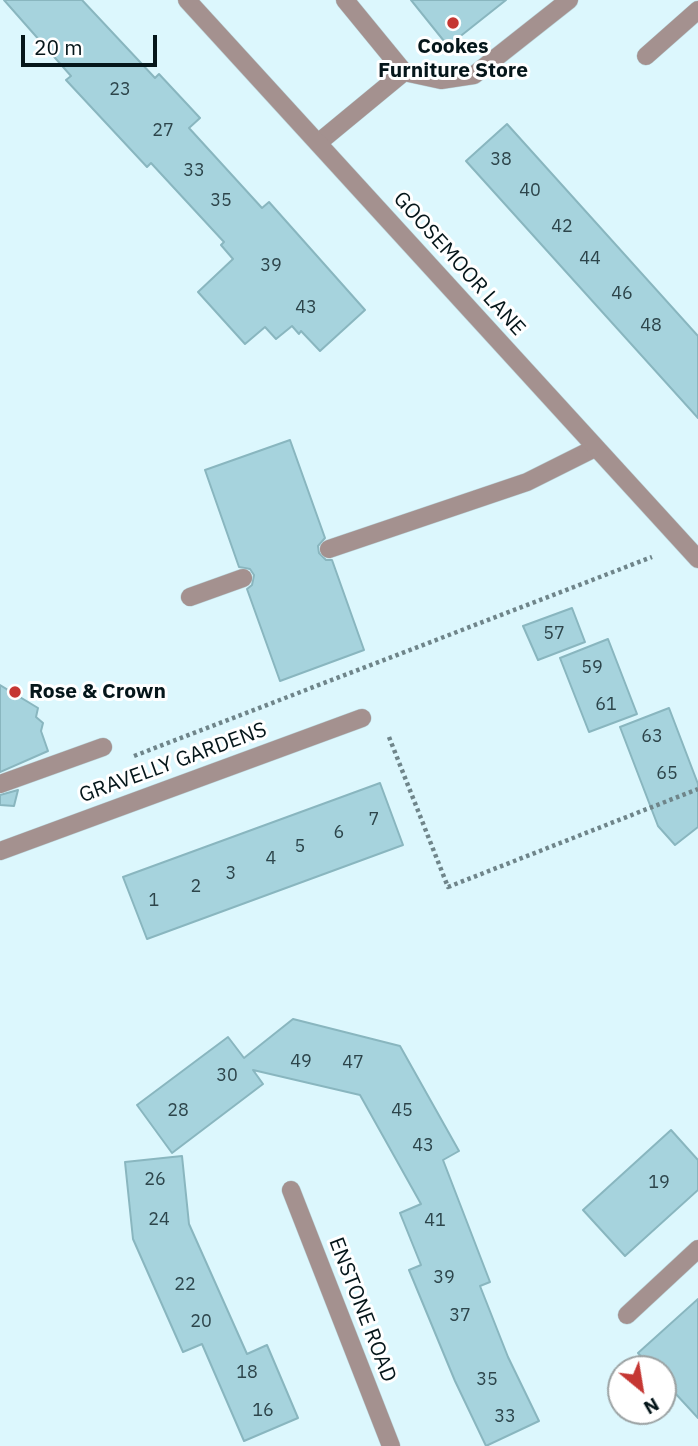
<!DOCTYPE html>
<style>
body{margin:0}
#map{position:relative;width:698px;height:1446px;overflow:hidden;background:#dcf7fd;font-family:"IBM Plex Sans",sans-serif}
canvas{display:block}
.north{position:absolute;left:607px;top:1355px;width:70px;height:70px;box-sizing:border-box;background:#fff;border:2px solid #9ba2a3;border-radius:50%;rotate:150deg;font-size:19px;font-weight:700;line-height:28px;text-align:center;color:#05161a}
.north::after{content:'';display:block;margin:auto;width:24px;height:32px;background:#c53733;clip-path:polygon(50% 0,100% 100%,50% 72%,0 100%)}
.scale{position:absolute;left:21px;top:35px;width:136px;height:32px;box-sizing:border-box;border:4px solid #05161a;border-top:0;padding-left:9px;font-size:21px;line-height:24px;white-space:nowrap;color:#05161a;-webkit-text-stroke:5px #fff;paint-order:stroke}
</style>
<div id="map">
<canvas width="698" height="1446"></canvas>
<div class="north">N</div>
<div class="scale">20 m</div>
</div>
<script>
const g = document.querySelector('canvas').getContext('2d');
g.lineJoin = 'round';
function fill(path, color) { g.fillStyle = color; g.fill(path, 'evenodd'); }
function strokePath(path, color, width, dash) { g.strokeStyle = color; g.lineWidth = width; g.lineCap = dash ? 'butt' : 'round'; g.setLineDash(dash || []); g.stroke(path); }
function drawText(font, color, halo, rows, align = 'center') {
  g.font = font + ' "IBM Plex Sans",sans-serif'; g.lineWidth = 6; g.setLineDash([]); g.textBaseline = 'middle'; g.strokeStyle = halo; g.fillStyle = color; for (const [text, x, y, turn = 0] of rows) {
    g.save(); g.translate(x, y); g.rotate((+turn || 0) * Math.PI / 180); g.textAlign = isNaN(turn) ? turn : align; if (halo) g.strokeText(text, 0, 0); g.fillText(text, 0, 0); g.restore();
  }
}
const building = new Path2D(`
 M4,0H82L155,78L159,74L200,118L189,128L262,208L269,202L365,310L320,351L301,331L299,334L292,326L276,339L265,327L245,344L198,292L233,259L221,245L224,242L151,163L147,167L66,80L71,76Z
 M411,0H506L448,46Z
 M507,124L698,336V418L466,161Z
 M290,440L325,538L318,546L319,553L326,560H332L364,650L280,681L247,589L252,585L254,575L250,569L239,567L205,470Z
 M572,608L585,642L538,660L523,626Z
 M608,639L637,714L589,732L560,658Z
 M0,685L38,708L36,717L43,723L41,731L48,751L0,772Z
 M669,708L698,784V827L675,845L658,826L620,727Z
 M380,783L403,845L147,939L123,877Z
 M18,790L14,806L0,805V795Z
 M293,1019L400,1046L459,1151L443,1160L490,1282L480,1286L508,1357L539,1421L486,1446L455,1381L409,1270L421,1265L400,1213L421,1204L360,1095L253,1070L263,1084L172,1153L137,1105L228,1037L244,1058Z
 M671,1130L698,1160V1190L625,1256L583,1210Z
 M182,1156L189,1224L247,1354L267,1345L298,1418L244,1441L202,1344L183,1352L133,1239L125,1162Z
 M698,1299V1418L663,1380V1369H653L638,1353Z`);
fill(building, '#a6d3dd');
strokePath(building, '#89b6bf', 2);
const lane = new Path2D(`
 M646,56L698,10
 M404,72L441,80L474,75L569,0
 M318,143L404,72L345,0
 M329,549L527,482L595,448
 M190,597L243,578
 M0,784L103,747`);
const street = new Path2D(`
 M187,0L698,559
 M0,851L362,718
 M291,1190L391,1446
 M627,1315L698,1249`);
strokePath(lane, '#bad3d9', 19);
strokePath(street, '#bad3d9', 19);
strokePath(new Path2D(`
 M389,737L448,887L698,789
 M134,756L652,557`), '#6f858a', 4.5, [3.5, 3.5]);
strokePath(lane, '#a4918f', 18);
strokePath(street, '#a4918f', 18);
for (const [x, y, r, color] of [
 [453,23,7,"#c53733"],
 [15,692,7,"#c53733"]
]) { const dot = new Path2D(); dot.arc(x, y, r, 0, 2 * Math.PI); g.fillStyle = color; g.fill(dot); strokePath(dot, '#fff', 2.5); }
drawText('18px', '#2d454b', null, [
 ["23",120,90],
 ["27",163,131],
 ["38",501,160],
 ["33",194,171],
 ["40",530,191],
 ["35",221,201],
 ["42",562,227],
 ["44",590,259],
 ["39",271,266],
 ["46",622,294],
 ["43",306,308],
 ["48",651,326],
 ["57",554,634],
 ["59",592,668],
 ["61",606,705],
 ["63",652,737],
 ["65",667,774],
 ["7",374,820],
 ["6",339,833],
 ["5",300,847],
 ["4",271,859],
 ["3",231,874],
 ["2",196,887],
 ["1",154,901],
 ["49",301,1062],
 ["47",353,1063],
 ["30",227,1076],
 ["28",178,1111],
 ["45",402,1111],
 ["43",423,1146],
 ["26",155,1180],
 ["19",659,1183],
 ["24",159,1220],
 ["41",435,1221],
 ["39",444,1278],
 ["22",185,1285],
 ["37",460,1316],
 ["20",201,1322],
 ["18",247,1373],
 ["35",487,1380],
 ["16",263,1411],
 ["33",505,1417]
]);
drawText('bold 21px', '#05161a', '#fff', [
 ["Cookes",453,47],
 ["Furniture Store",453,71],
 ["Rose & Crown",29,692,"left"]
]);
drawText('21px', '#05161a', '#fff', [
 ["GOOSEMOOR LANE",459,264,48],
 ["GRAVELLY GARDENS",173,763,-20],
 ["ENSTONE ROAD",362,1310,69]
]);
</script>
